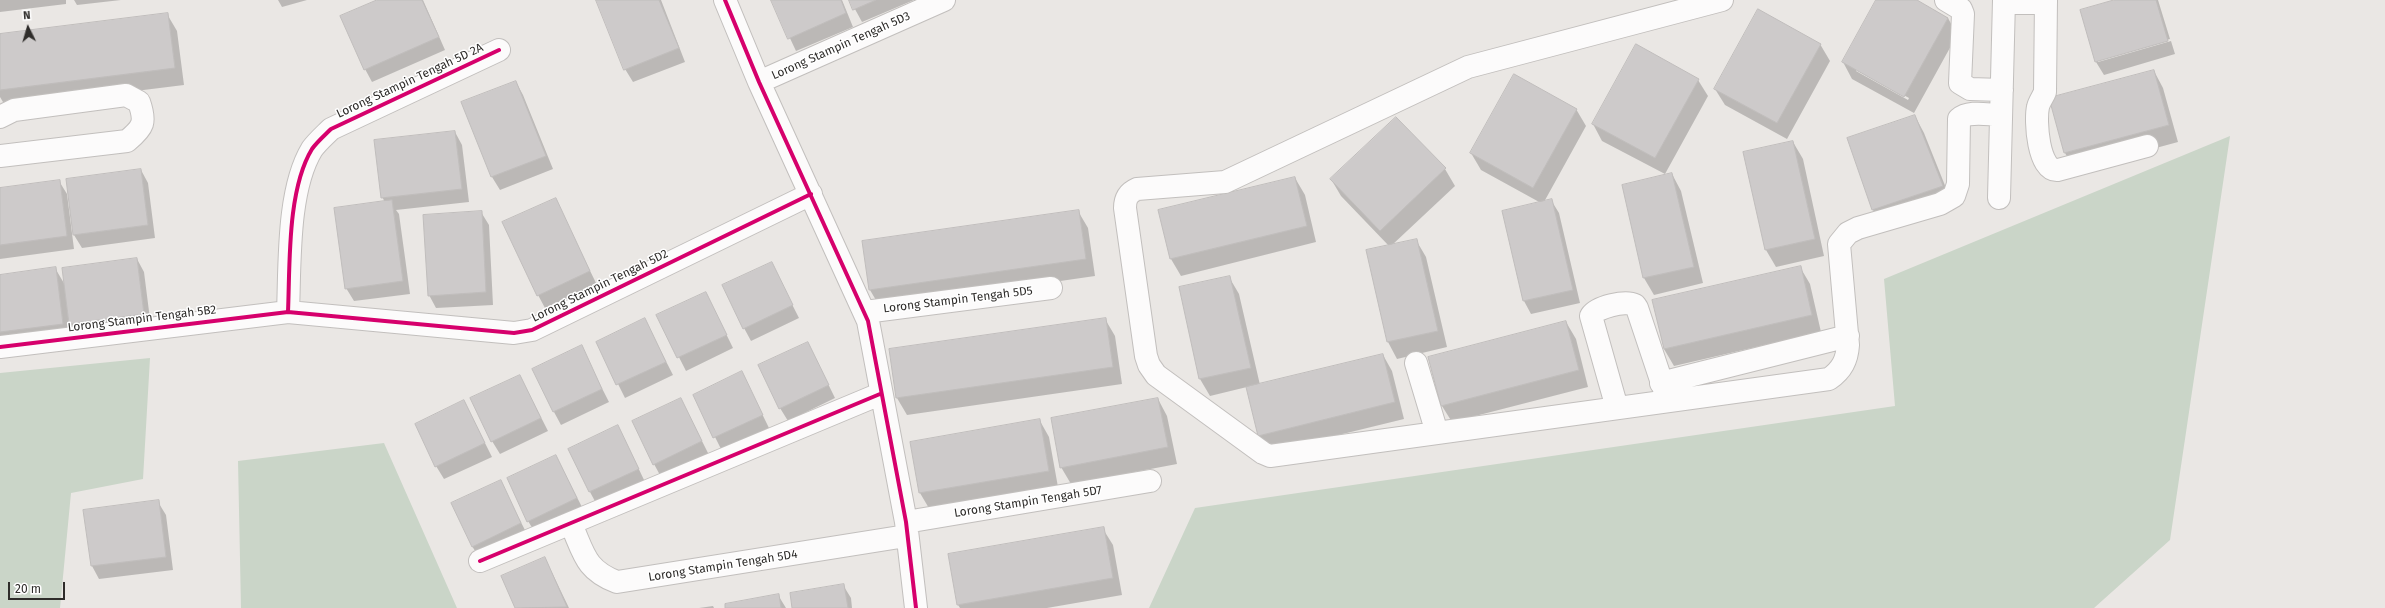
<!DOCTYPE html>
<style>
body{margin:0}
#map{position:relative;width:2385px;height:608px;overflow:hidden;background:#eae7e4;font-family:"Fira Sans",sans-serif}
canvas{display:block}
.north{position:absolute;left:8px;top:8px;width:40px;height:40px;-webkit-text-stroke:3px #fff;paint-order:stroke;rotate:355deg;font-size:11px;font-weight:700;line-height:16px;text-align:center;color:#2e2c2a}
.north::after{content:'';display:block;margin:auto;width:14px;height:18px;background:#2e2c2a;clip-path:polygon(50% 0,100% 100%,50% 72%,0 100%)}
.scale{position:absolute;left:8px;top:582px;width:57px;height:18px;box-sizing:border-box;border:2px solid #2e2c2a;border-top:0;padding-left:5px;font-size:12px;line-height:14px;white-space:nowrap;color:#2e2c2a;-webkit-text-stroke:3px #fff;paint-order:stroke}
</style>
<div id="map">
<canvas width="2385" height="608"></canvas>
<div class="north">N</div>
<div class="scale">20 m</div>
</div>
<script>
const g = document.querySelector('canvas').getContext('2d');
g.lineJoin = 'round';
function fill(path, color) { g.fillStyle = color; g.fill(path, 'evenodd'); }
function strokePath(path, color, width, dash) { g.strokeStyle = color; g.lineWidth = width; g.lineCap = dash ? 'butt' : 'round'; g.setLineDash(dash || []); g.stroke(path); }
function drawText(font, color, halo, rows, align = 'center') {
  g.font = font + ' "Fira Sans",sans-serif'; g.lineWidth = 3; g.setLineDash([]); g.textBaseline = 'middle'; g.strokeStyle = halo; g.fillStyle = color; for (const [text, x, y, turn = 0] of rows) {
    g.save(); g.translate(x, y); g.rotate((+turn || 0) * Math.PI / 180); g.textAlign = isNaN(turn) ? turn : align; if (halo) g.strokeText(text, 0, 0); g.fillText(text, 0, 0); g.restore();
  }
}
fill(new Path2D(`
 M2230,136L2170,540L2094,608H1149L1195,508L1895,406L1884,279Z
 M150,358L143,479L71,493L60,608H0V373Z
 M384,443L457,608H241L238,461Z`), '#cad5c8');
fill(new Path2D(`
 M0,0H66V4L0,12Z
 M74,0H121L77,5Z
 M278,0H307L282,7Z
 M380,0H423L445,50L372,82L365,69Z
 M597,0H661L685,62L633,82L625,69Z
 M772,0H842L853,27L796,51Z
 M850,0H914L862,22Z
 M1877,0H1914L1948,18L1957,35L1914,113L1852,79L1843,62ZM1856,69L1909,98L1908,100L1856,71Z
 M2118,0H2158L2170,39L2098,60V62L2171,41L2175,54L2104,75L2096,62Z
 M167,14L177,31L184,85L6,107L0,97V35Z
 M1820,44L1830,61L1787,139L1725,105L1715,89Z
 M2154,71L2163,88L2178,142L2075,170L2065,153L2050,98Z
 M1698,80L1708,96L1665,174L1602,141L1593,124Z
 M516,82L523,95L553,169L500,190L492,177L463,102Z
 M1576,109L1586,126L1544,202L1551,200L1559,213L1580,303L1531,314L1524,301L1503,212L1541,203L1481,170L1471,153Z
 M1915,116L1924,133L1952,203L1882,227L1873,210L1848,138Z
 M455,132L462,145L469,202L396,210L399,214L410,294L354,301L346,288L385,202L382,197Z
 M1793,142L1803,159L1824,256L1776,267L1766,250Z
 M1445,169L1455,186L1391,246L1416,240L1426,257L1447,347L1397,359L1388,342L1367,251L1389,246L1341,196L1331,179Z
 M141,170L148,183L155,238L82,248L74,235Z
 M1672,174L1681,191L1703,283L1654,295L1644,278L1623,186Z
 M1295,178L1305,195L1316,242L1181,276L1171,259L1160,211Z
 M59,181L67,194L74,249L0,259V189Z
 M555,199L597,285L545,308L538,295Z
 M1078,211L1088,228L1095,276L880,307L870,290Z
 M481,212L489,225L493,305L436,308L429,295Z
 M137,259L144,272L151,327L77,337L68,320L70,337L0,346V276L55,268L65,285Z
 M771,263L799,318L751,341L744,328Z
 M1800,267L1810,284L1821,332L1674,366L1664,349L1653,301Z
 M1229,277L1239,294L1260,385L1383,355L1392,371L1404,419L1269,452L1259,436L1247,387L1210,396L1200,379L1180,288Z
 M706,293L733,348L686,371L658,316Z
 M1105,319L1115,336L1122,384L907,415L897,398Z
 M645,320L673,375L625,398L597,342Z
 M1566,322L1576,339L1588,387L1452,422L1442,406Z
 M808,343L835,398L788,421L780,408Z
 M581,347L609,402L561,425L554,412Z
 M742,373L769,428L722,451L694,395Z
 M520,376L548,431L500,454L492,441Z
 M681,399L709,455L661,477L654,464Z
 M1158,399L1167,416L1177,464L1071,484L1061,467Z
 M464,401L492,457L444,479L436,466Z
 M1040,421L1049,437L1058,487L930,510L920,493L911,443Z
 M625,440L645,482L597,505L590,492Z
 M556,456L584,511L536,534L528,521Z
 M500,481L528,536L480,559L472,546Z
 M158,502L166,515L173,570L99,579L92,566L84,511Z
 M1103,529L1113,545L1122,595L1047,608H960L958,605Z
 M545,558L569,608H516L503,576Z
 M843,585L851,598L852,608H793Z
 M778,595L786,608H726Z
 M713,606L714,608H699Z`), '#0003');
const building = new Path2D(`
 M377,0H422L439,37L364,70L340,16Z
 M596,0H659L679,48L624,70Z
 M771,0H841L846,13L788,39Z
 M849,0H876L853,10Z
 M1876,0H1917L1948,18L1904,97L1842,62Z
 M2114,0H2156L2168,41L2095,62L2080,10Z
 M1758,9L1821,44L1777,123L1714,89Z
 M168,13L175,68L0,90V34Z
 M1636,44L1699,79L1655,158L1592,124Z
 M2154,70L2169,125L2064,153L2049,98Z
 M1514,74L1577,109L1533,188L1470,153Z
 M516,81L546,156L491,177L461,102Z
 M1915,115L1943,186L1872,210L1847,138Z
 M1396,117L1446,168L1380,231L1330,179Z
 M455,131L462,189L381,198L374,140Z
 M1793,141L1815,239L1765,250L1743,152Z
 M141,169L148,225L73,235L66,179Z
 M1672,173L1694,267L1643,278L1622,185Z
 M1295,177L1307,226L1170,259L1158,210Z
 M60,180L67,236L0,245V188Z
 M556,198L590,271L537,296L502,222Z
 M1552,199L1573,290L1523,301L1502,211Z
 M392,200L403,281L345,289L334,208Z
 M1079,210L1086,259L869,290L862,241Z
 M482,211L486,292L428,296L423,215Z
 M1417,239L1438,331L1387,342L1366,250Z
 M137,258L144,314L69,324L62,268Z
 M772,262L793,305L743,329L722,285Z
 M1801,266L1812,315L1664,349L1652,300Z
 M56,267L63,324L0,332V275Z
 M1230,276L1251,368L1199,379L1179,287Z
 M706,292L727,335L677,358L656,315Z
 M645,318L666,362L616,385L596,342Z
 M1106,318L1113,367L896,398L889,349Z
 M1566,321L1579,370L1441,406L1428,357Z
 M808,342L829,385L779,409L758,365Z
 M582,345L602,389L553,412L532,369Z
 M1383,354L1395,402L1258,436L1246,387Z
 M742,371L763,415L713,438L693,395Z
 M520,375L541,418L491,442L470,398Z
 M681,398L702,441L653,465L632,421Z
 M1158,398L1168,447L1060,468L1051,418Z
 M464,400L485,443L435,467L415,424Z
 M1040,419L1049,471L919,493L910,442Z
 M618,425L639,469L589,492L568,449Z
 M556,455L577,498L527,522L507,478Z
 M501,480L521,523L472,547L451,503Z
 M159,500L166,557L91,566L83,510Z
 M1104,527L1113,578L957,605L948,554Z
 M545,557L567,607L515,608L501,576Z
 M844,584L848,608H792L790,593Z
 M779,594L781,608H725V604Z`);
fill(building, '#cdcaca');
strokePath(building, '#c0bdbc', 1);
const minor = new Path2D(`
 M725,0L759,82L868,321L906,522L916,608
 M1722,0L1468,67L1225,182L1137,189C1128,193 1125,198 1125,208L1146,356L1149,365L1156,375L1263,453L1270,456L1829,379C1842,370 1847,360 1848,345L1839,244L1848,233L1858,228L1940,204L1954,196L1958,184L1959,119C1969,110 1988,115 2001,115
 M1946,0L1961,9L1963,14L1960,83L1970,89L2002,90
 M2046,0L2045,92C2043,97 2039,102 2038,107C2035,120 2038,172 2058,170L2147,146
 M2004,3H2046
 M759,82L944,0
 M0,117L14,110L126,95L139,102C146,122 144,127 127,141L0,156
 M1999,198L2004,0
 M288,312C290,265 287,190 312,149C317,142 325,135 331,129L499,50
 M865,312L1051,288
 M0,347L288,312L514,333L532,330L811,194
 M1416,363L1437,433
 M1661,383L1848,336
 M1617,408L1591,316C1597,307 1625,300 1635,305L1637,308L1668,401
 M906,522L1150,481
 M571,524C584,553 585,570 617,582L906,536
 M480,561L880,394`);
strokePath(minor, '#c2bfbd', 24);
strokePath(minor, '#fcfbfb', 22);
strokePath(new Path2D(`
 M725,0L759,82L868,321L906,522L916,608
 M288,312C290,265 287,190 312,149C317,142 325,135 331,129L499,50
 M0,347L288,312L514,333L532,330L811,194
 M480,561L880,394`), '#d6006c', 4);
drawText('12px', '#2e2c2a', '#fff', [
 ["Lorong Stampin Tengah 5D3",841,46,-24],
 ["Lorong Stampin Tengah 5D 2A",410,81,-25],
 ["Lorong Stampin Tengah 5D2",600,286,-26],
 ["Lorong Stampin Tengah 5D5",958,300,-7],
 ["Lorong Stampin Tengah 5B2",142,319,-7],
 ["Lorong Stampin Tengah 5D7",1028,502,-9],
 ["Lorong Stampin Tengah 5D4",723,566,-9]
]);
</script>
